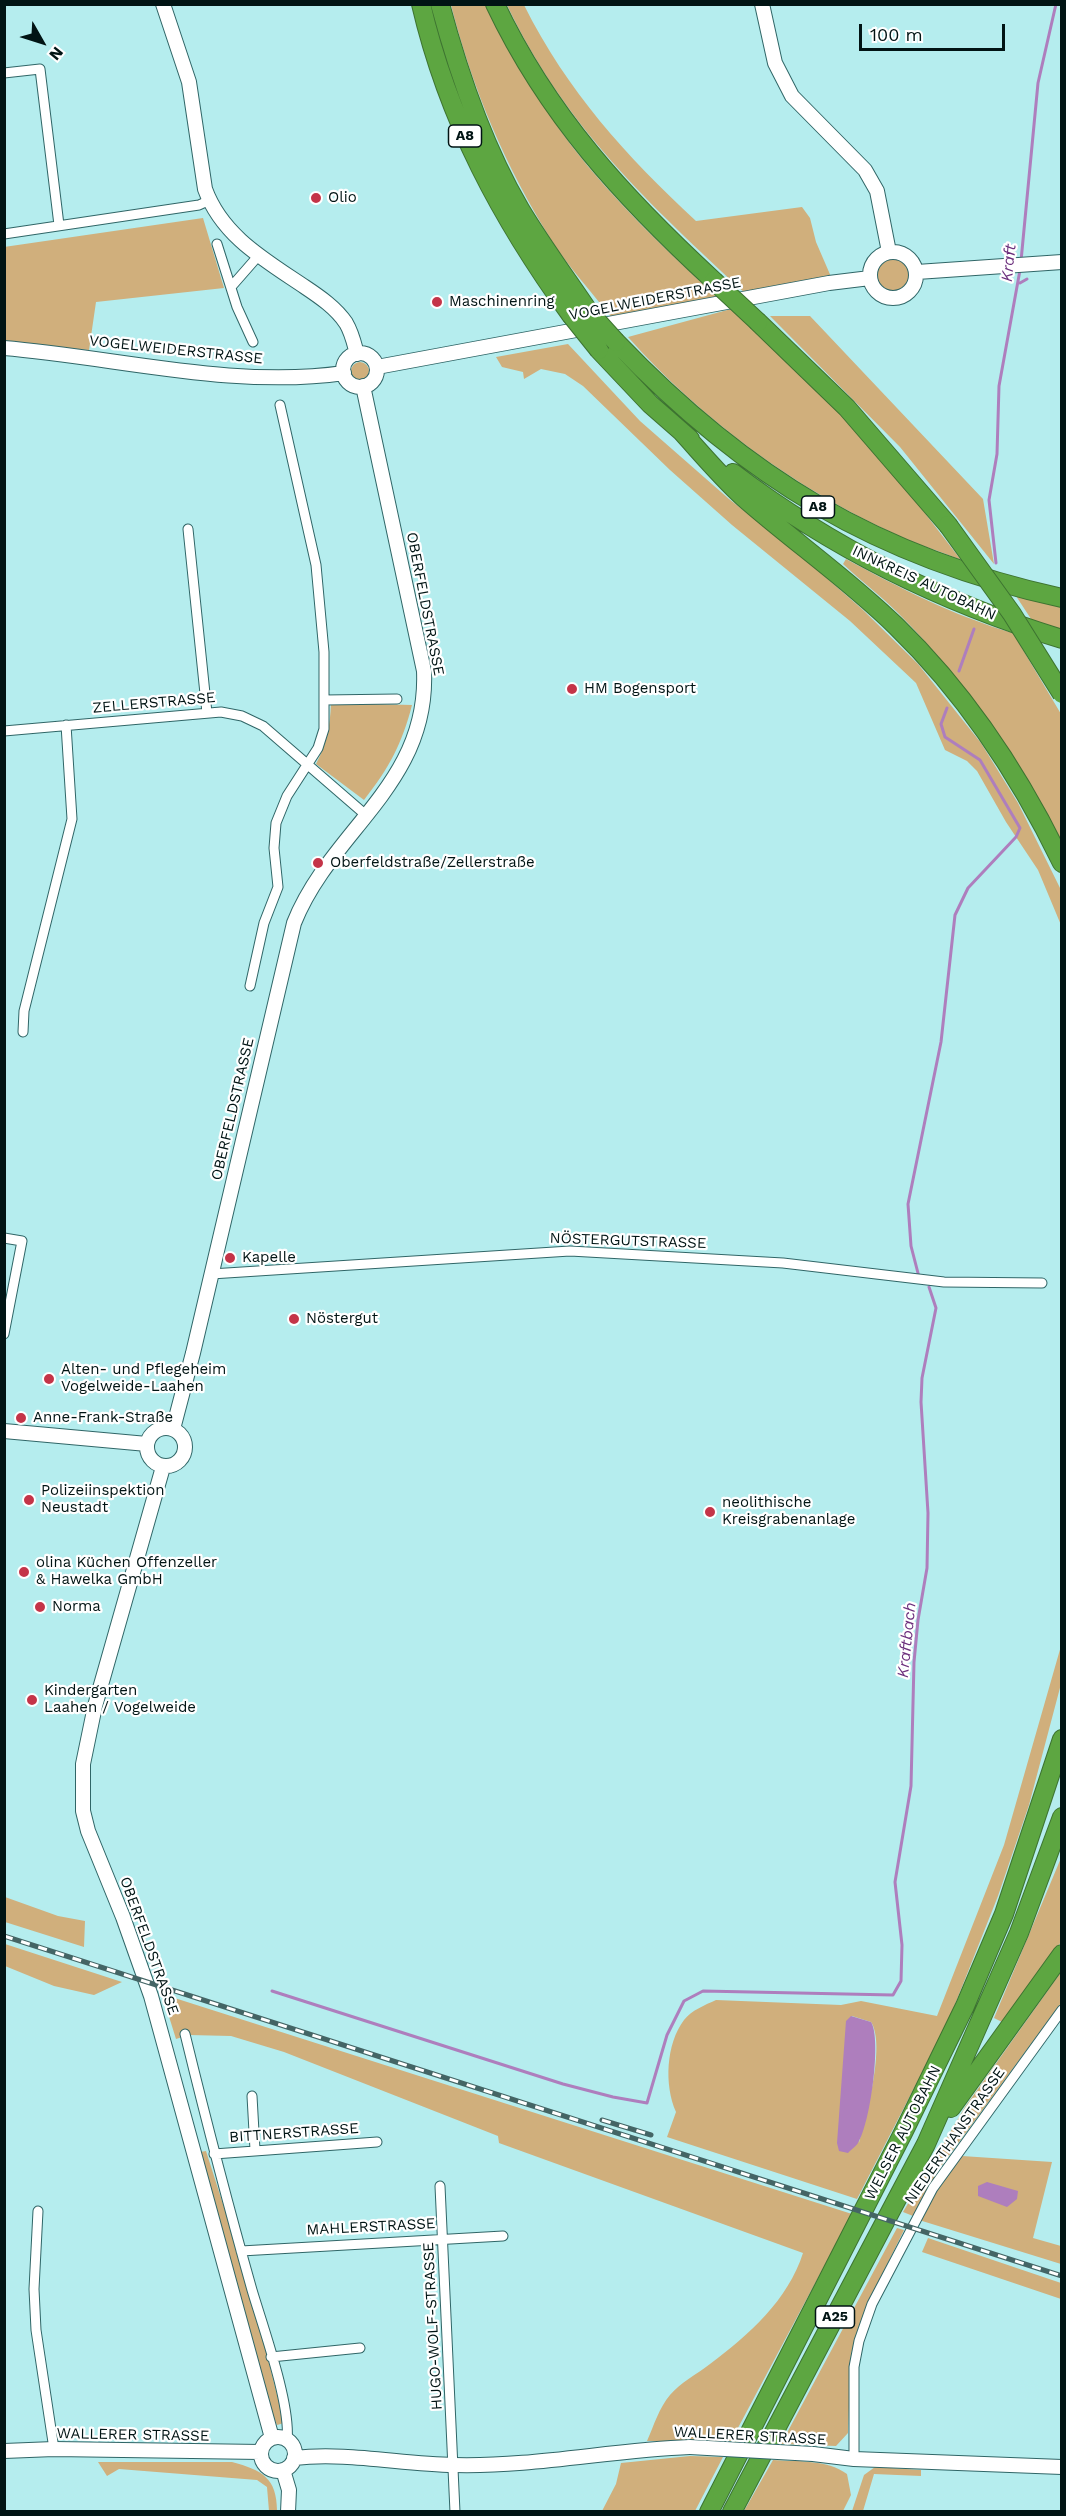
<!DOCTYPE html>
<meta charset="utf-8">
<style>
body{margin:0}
#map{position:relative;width:1066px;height:2516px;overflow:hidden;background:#b5edee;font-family:"Work Sans",sans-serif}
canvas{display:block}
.frame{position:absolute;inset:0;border:6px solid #011414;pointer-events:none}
.north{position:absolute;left:12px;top:12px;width:60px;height:60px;-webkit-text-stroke:4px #fff;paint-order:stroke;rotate:129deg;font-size:16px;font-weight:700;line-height:24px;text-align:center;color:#011414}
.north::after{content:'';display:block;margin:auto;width:21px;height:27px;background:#011414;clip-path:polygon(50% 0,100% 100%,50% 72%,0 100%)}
.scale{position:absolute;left:859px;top:24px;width:146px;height:27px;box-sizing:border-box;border:3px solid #011414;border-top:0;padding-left:8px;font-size:18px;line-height:21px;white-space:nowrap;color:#011414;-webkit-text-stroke:4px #fff;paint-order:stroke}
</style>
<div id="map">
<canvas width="1066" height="2516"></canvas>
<div class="frame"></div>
<div class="north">N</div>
<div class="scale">100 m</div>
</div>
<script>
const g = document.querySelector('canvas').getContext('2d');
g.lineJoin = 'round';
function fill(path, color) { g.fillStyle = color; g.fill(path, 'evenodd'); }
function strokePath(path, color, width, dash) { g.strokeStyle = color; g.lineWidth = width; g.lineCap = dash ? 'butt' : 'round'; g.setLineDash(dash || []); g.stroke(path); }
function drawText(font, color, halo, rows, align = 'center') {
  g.font = font + ' "Work Sans",sans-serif'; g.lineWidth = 4.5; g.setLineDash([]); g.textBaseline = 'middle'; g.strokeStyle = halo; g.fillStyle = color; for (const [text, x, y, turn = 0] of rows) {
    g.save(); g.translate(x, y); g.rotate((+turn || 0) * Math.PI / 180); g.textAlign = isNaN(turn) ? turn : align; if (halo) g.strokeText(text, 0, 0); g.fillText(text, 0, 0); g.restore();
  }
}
fill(new Path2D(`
 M451,5H486C511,53 538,101 571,145C614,201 666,250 717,297L611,317C592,292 569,268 552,241C506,168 472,88 451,5Z
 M507,5H524C567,91 626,156 696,221L802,207L810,218L816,242L832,279L746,294C650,205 564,126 507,5Z
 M203,218L224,288L96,302L89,350L5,342L4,247Z
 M875 275a17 17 0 1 1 34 0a17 17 0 1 1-34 0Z
 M731,309L813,386L884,460L961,560C940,551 918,545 897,535C796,489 702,420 628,337Z
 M770,316H810L983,499L994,564L900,447Z
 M568,344L640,421L729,499L798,553L862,609L918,664L981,743L1018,803L1061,890V925L1038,870L1006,822L977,771L967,761L945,750L916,683L850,621L732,525L670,470L583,386L565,374L541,369L524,379L523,372L502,367L496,357Z
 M351 371a9 9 0 1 1 18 0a9 9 0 1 1-18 0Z
 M846,559C900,588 954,616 1013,633L1061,714V845C1018,761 965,680 898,613C881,596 861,581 843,564Z
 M1016,596L1061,607V631L1033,622Z
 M331,703L412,705C402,744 389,768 364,800L316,764C327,743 330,727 331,703Z
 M1061,1646V1684L1029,1805L998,1896L948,2022L857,2199L667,2137L676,2112C664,2085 666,2044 684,2020C692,2010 705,2005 716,2000L841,2005L861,2001L937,2016L1004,1845ZM852,2016L871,2022C886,2045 866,2116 859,2143L846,2022Z
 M1061,1858V1942L1002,2022L994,2018Z
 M5,1897L58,1916L85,1921L84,1947L5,1922Z
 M5,1944L122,1982L94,1995L54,1986L5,1966Z
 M1061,1972V2003L940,2168L913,2216L903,2212L965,2107Z
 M162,1994L852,2214L731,2441H647C654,2425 659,2408 670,2395C680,2383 697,2374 710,2364C749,2335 788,2300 803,2253L499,2143L498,2136L284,2052L231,2036L189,2035L176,2039Z
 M206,2151L252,2295L284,2423L277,2425L267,2401L200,2152Z
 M962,2156L1052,2162L1033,2238L1061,2246V2264L919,2220L928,2201Z
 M897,2228L904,2230L865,2309L851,2354L848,2433L836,2446L781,2444Z
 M928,2238L1061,2283V2299L922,2252Z
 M690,2456L723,2457L695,2511H602L616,2484L621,2463Z
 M773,2460C797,2462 827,2459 847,2474L851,2495L843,2511H744Z
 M98,2462H232C262,2470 277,2478 277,2511H269L267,2487L257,2480L119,2469L107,2476Z
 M875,2467L921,2470V2476L874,2474L863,2511H852L864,2475Z`), '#d0af7c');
fill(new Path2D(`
 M851,2016L871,2022C882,2039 870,2125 858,2143C856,2146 851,2150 848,2153L839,2151L837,2143L846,2021Z
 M987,2182L1018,2191L1017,2199L1007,2207L978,2196V2186Z`), '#ae7ebd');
strokePath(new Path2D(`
 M1021,261L1038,83L1056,4
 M1020,283L1027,279
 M996,563L989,500L997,454L999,386L1020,270
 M959,671L974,629
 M919,1277L911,1246L908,1204L941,1042L955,915L968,888L1016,837L1020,828L980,760L945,737L941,724L947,708
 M272,1991L563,2084L613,2097L647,2103L667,2035L684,2001L703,1991L893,1995L901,1981L902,1945L895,1882L911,1786L914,1662L918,1620L927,1568L928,1513L921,1402L922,1378L936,1308L929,1287`), '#ae7ebd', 3);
const street = new Path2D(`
 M4,73L40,69L59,225
 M4,234L199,205L210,200
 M217,244L237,307L253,342
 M231,287L259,255
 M188,529L207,713
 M325,700L397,699
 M4,731L221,712L242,716L263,726L367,816
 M250,986L264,923L278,887L274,848L276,823L287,796L318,748L324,729V652L316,565L280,405
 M23,1032L24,1011L72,819L66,725
 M4,1238L22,1241L4,1334
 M211,1274L570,1251L783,1263L944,1282L1042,1283
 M185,2034C206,2120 228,2205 252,2290C263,2327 291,2405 287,2440
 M252,2096L255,2150
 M214,2154L377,2142
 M440,2186L455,2512
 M38,2211L34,2289L36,2330L54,2449
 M241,2251L503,2236
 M271,2357L360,2348
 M854,2459V2367L859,2341L872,2304L933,2188L1062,2010`);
const secondary = new Path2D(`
 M163,4L189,82L205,189C222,236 265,260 305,287C320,297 336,308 346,323C352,333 354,343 357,354
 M762,4L775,63L792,96L865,170L877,191L889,252
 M870 275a23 23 0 1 1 46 0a23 23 0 1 1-46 0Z
 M917,272L1062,262
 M4,348C114,357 234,389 344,373
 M343 370a17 17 0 1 1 34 0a17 17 0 1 1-34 0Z
 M377,367L829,283L870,278
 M147 1447a19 19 0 1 1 38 0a19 19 0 1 1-38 0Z
 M173,1429L193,1353L294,923C331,830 429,784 424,671L363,386
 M4,1431L147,1444
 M163,1467L95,1706L83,1764V1811L88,1831L123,1917L151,1996L272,2438
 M261 2454a17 17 0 1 1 34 0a17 17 0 1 1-34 0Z
 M4,2451L54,2449L261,2452
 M813,2454L854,2459L1062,2467
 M294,2458C346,2452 401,2464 454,2465C534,2467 611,2450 690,2447
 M283,2470L289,2490L288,2512`);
const highway = new Path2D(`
 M421,4C448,120 502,220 571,315
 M440,4C459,75 483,146 520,209C541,244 566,278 589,312
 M495,4C548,116 624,198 714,281
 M758,322L847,408L948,525
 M616,342C745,477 878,558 1062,598
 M599,350L650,404L690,439
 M681,431C701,453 721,477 743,497C793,541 848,579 896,626C965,693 1020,776 1062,863
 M733,473C831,547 943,603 1062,639
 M951,2108L1062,1954
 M709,2512L903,2133L965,2006L1004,1914L1062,1739
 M732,2512L926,2144L1019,1933L1062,1817`);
strokePath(street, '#306667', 11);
strokePath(secondary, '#306667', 16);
strokePath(highway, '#3d7331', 20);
strokePath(street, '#fff', 9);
strokePath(secondary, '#fff', 14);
strokePath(highway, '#5da641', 18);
const rail = new Path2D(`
 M4,1936L1062,2276
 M602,2120L651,2135`);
strokePath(rail, '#446565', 5);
strokePath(rail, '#fff', 3, [9]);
const secondaryBridge = new Path2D(`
 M690,2447L813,2454`);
const highwayBridge = new Path2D(`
 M714,281L758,322
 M589,312L616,342
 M571,315L599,350
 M948,525L1012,614L1062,694`);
strokePath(secondaryBridge, '#306667', 16, []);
strokePath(highwayBridge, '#3d7331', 20, []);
strokePath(secondaryBridge, '#fff', 14);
strokePath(highwayBridge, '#5da641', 18);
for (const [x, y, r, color] of [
 [316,198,6,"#c43448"],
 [437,302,6,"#c43448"],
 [572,689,6,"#c43448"],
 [318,863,6,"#c43448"],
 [230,1258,6,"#c43448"],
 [294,1319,6,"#c43448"],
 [49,1379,6,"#c43448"],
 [21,1418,6,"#c43448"],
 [29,1500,6,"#c43448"],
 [710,1512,6,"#c43448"],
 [24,1572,6,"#c43448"],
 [40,1607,6,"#c43448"],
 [32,1700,6,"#c43448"]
]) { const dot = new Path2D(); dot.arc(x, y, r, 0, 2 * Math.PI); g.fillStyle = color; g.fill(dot); strokePath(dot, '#fff', 2); }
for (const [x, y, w] of [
 [465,136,33],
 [818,507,33],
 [835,2317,39]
]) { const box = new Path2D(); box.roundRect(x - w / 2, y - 11, w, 22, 4.5); g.fillStyle = '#fff'; g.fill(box); strokePath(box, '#011414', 1.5); }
drawText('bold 14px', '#011414', null, [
 ["A8",465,136],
 ["A8",818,507],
 ["A25",835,2317]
]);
drawText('15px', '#011414', '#fff', [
 ["Olio",328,198],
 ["Maschinenring",449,302],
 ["HM Bogensport",584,689],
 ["Oberfeldstraße/Zellerstraße",330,863],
 ["Kapelle",242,1258],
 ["Nöstergut",306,1319],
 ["Alten- und Pflegeheim",61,1370],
 ["Vogelweide-Laahen",61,1387],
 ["Anne-Frank-Straße",33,1418],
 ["Polizeiinspektion",41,1491],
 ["Neustadt",41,1508],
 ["neolithische",722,1503],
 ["Kreisgrabenanlage",722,1520],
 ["olina Küchen Offenzeller",36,1563],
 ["& Hawelka GmbH",36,1580],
 ["Norma",52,1607],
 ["Kindergarten",44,1691],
 ["Laahen / Vogelweide",44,1708]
], 'left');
drawText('15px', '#011414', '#fff', [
 ["VOGELWEIDERSTRASSE",655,299,-11],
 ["VOGELWEIDERSTRASSE",176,350,6],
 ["INNKREIS AUTOBAHN",924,583,25],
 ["OBERFELDSTRASSE",425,604,79],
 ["ZELLERSTRASSE",154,703,-5],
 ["OBERFELDSTRASSE",233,1109,-77],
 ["NÖSTERGUTSTRASSE",628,1241,2],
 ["OBERFELDSTRASSE",149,1946,70],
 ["BITTNERSTRASSE",294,2133,-4],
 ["WELSER AUTOBAHN",903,2133,-63],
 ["NIEDERTHANSTRASSE",955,2136,-55],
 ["MAHLERSTRASSE",371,2227,-3],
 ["HUGO-WOLF-STRASSE",433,2326,-93],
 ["WALLERER STRASSE",133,2435,1],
 ["WALLERER STRASSE",750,2436,3]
]);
drawText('italic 16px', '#6c307d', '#fff', [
 ["Kraft",1009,263,-84],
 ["Kraftbach",907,1640,-84]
]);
</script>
